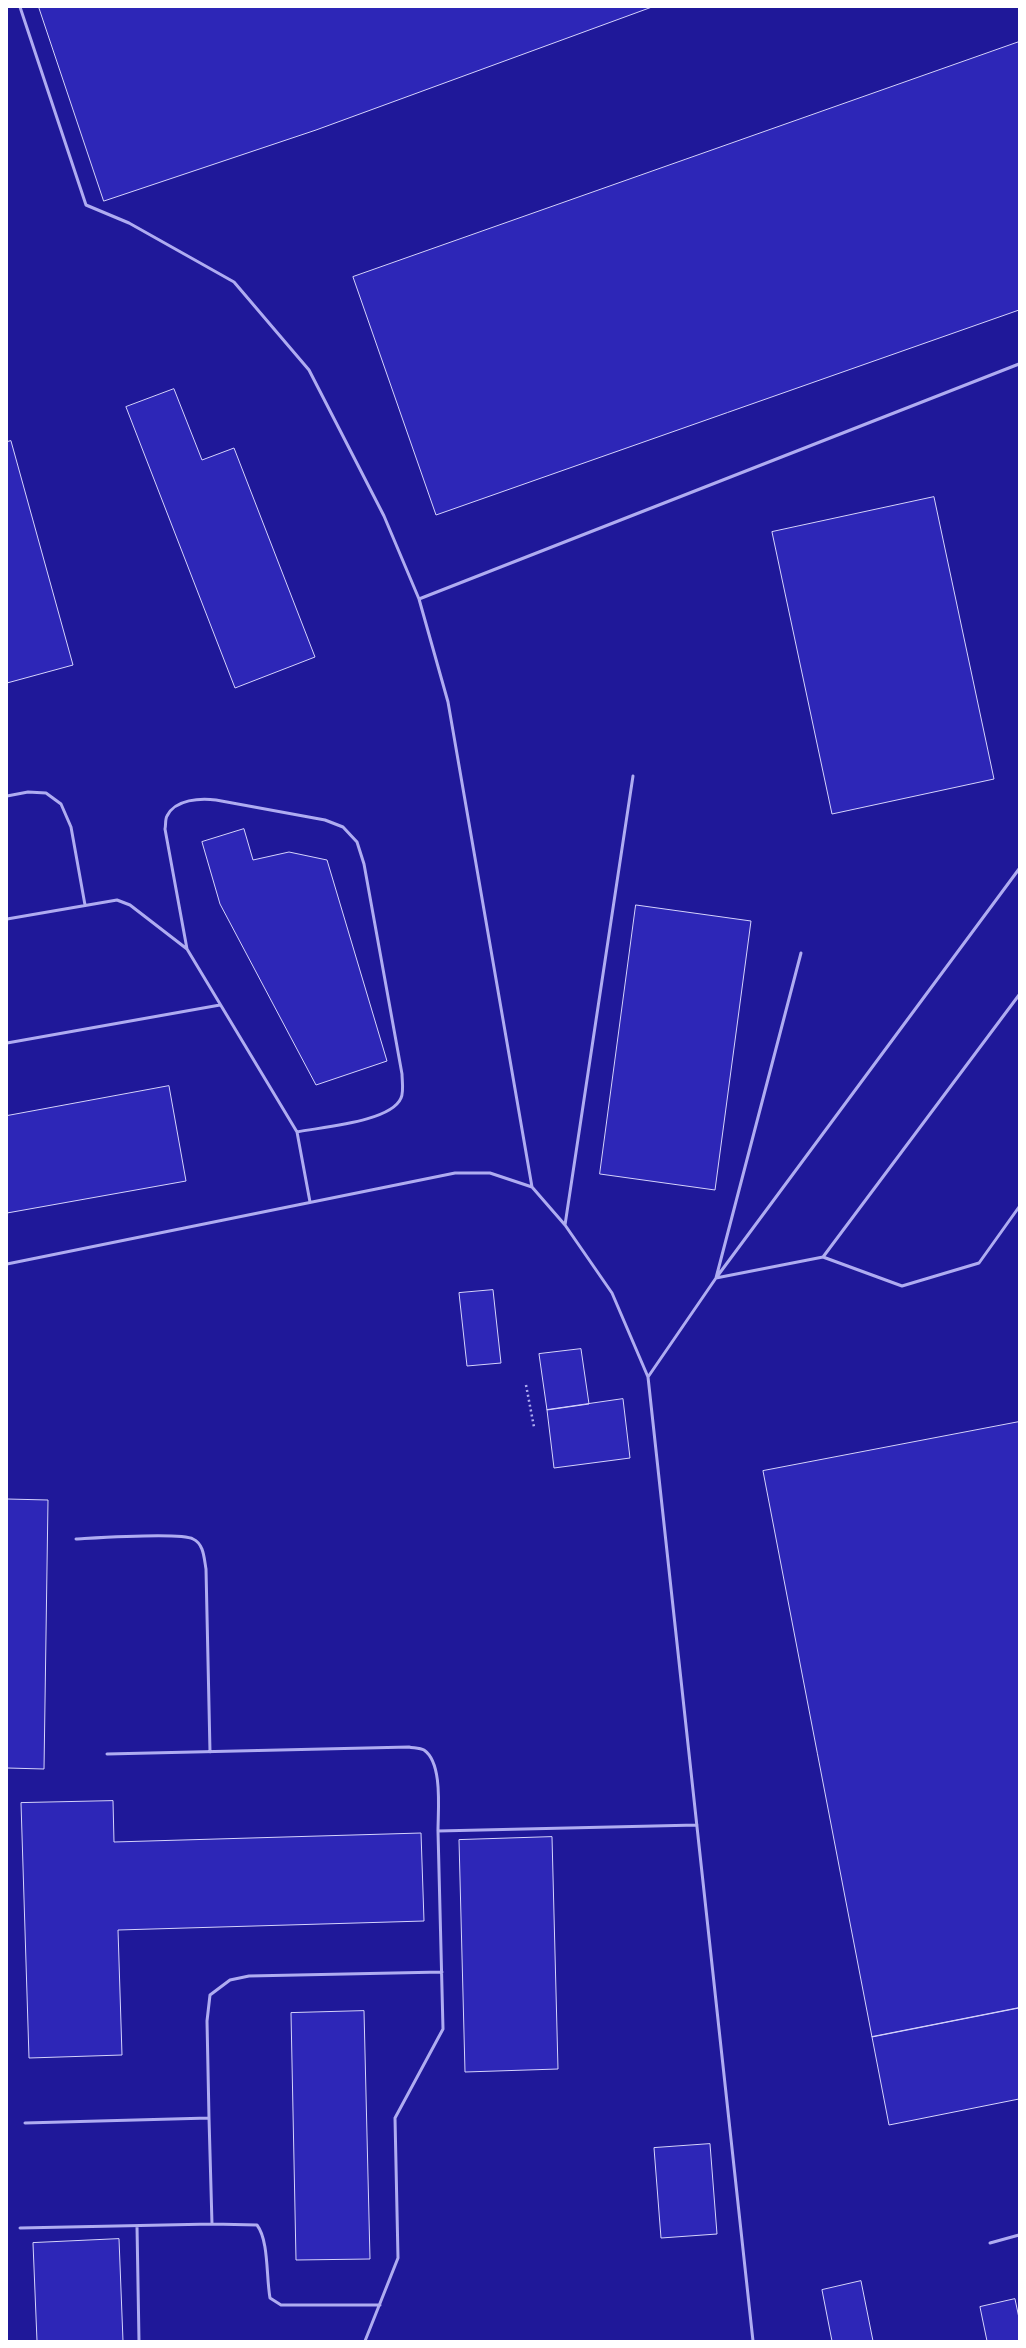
<!DOCTYPE html>
<style>
body{margin:0}
#map{position:relative;width:1026px;height:2348px;overflow:hidden;background:#1f1899;font-family:"Work Sans",sans-serif}
canvas{display:block}
.frame{position:absolute;inset:0;border:8px solid #fff;pointer-events:none}
</style>
<div id="map">
<canvas width="1026" height="2348"></canvas>
<div class="frame"></div>
</div>
<script>
const g = document.querySelector('canvas').getContext('2d');
g.lineJoin = 'round';
function fill(path, color) { g.fillStyle = color; g.fill(path, 'evenodd'); }
function strokePath(path, color, width, dash) { g.strokeStyle = color; g.lineWidth = width; g.lineCap = dash ? 'butt' : 'round'; g.setLineDash(dash || []); g.stroke(path); }
const building = new Path2D(`
 M39,7H652L316,130L104,201Z
 M1019,42V310L436,515L353,277Z
 M174,389L202,460L234,448L315,657L235,688L126,407Z
 M11,441L73,665L7,683V442Z
 M934,497L994,779L832,814L772,532Z
 M244,829L253,860L289,852L327,860L387,1061L316,1085L220,904L202,842Z
 M636,905L751,921L715,1190L600,1174Z
 M169,1086L186,1181L7,1213V1116Z
 M493,1290L501,1363L467,1366L459,1293Z
 M581,1349L589,1404L547,1410L539,1354Z
 M623,1399L630,1458L554,1468L547,1410Z
 M1019,1422V2008L872,2037L763,1471Z
 M7,1499L48,1500L44,1769L7,1768Z
 M113,1801L114,1842L421,1833L424,1921L118,1930L122,2055L29,2058L21,1803Z
 M552,1837L558,2069L465,2072L459,1840Z
 M1019,2008V2099L889,2125L872,2037Z
 M364,2011L370,2259L296,2260L291,2013Z
 M710,2144L717,2234L661,2238L654,2148Z
 M119,2239L123,2341H37L33,2243Z
 M861,2281L873,2341H832L822,2290Z
 M1015,2299L1019,2318V2341H987L980,2307Z`);
fill(building, '#2d26b7');
strokePath(building, '#d5d3fc', 1);
strokePath(new Path2D(`
 M526,1385L534,1427`), '#afacf1', 2.5, [2, 3]);
strokePath(new Path2D(`
 M20,7L86,205L129,223L234,282L309,370L384,516L419,599L448,702L532,1187L565,1225L612,1293L648,1377L753,2341
 M419,599L1019,364
 M7,796L28,792L46,793L61,804L71,827L85,905
 M7,919L117,900L130,905L187,949
 M801,953L716,1278L823,1257L1019,995
 M7,1043L220,1005
 M297,1132C321,1127 391,1122 401,1098C404,1092 402,1080 402,1074L364,864L357,842L343,827L325,820L216,800C201,798 175,799 167,816C165,819 166,825 165,829L187,949L297,1132L310,1202
 M565,1225L633,776
 M823,1257L902,1286L979,1263L1019,1207
 M7,1264L455,1173H490L532,1187
 M648,1377L716,1278L1019,869
 M76,1539C95,1538 181,1532 193,1539C204,1544 204,1558 206,1569L210,1752
 M107,1754L409,1747C413,1748 420,1748 424,1750C443,1763 438,1810 438,1831
 M25,2123L209,2118L207,2021L210,1995L230,1980L249,1976L442,1972
 M212,2224L257,2225C269,2241 266,2276 270,2298L281,2305H380
 M137,2226L139,2341
 M20,2228L212,2224L209,2118
 M990,2243L1019,2235
 M365,2341L398,2258L395,2118L443,2029L438,1831L697,1825`), '#afacf1', 3);
</script>
